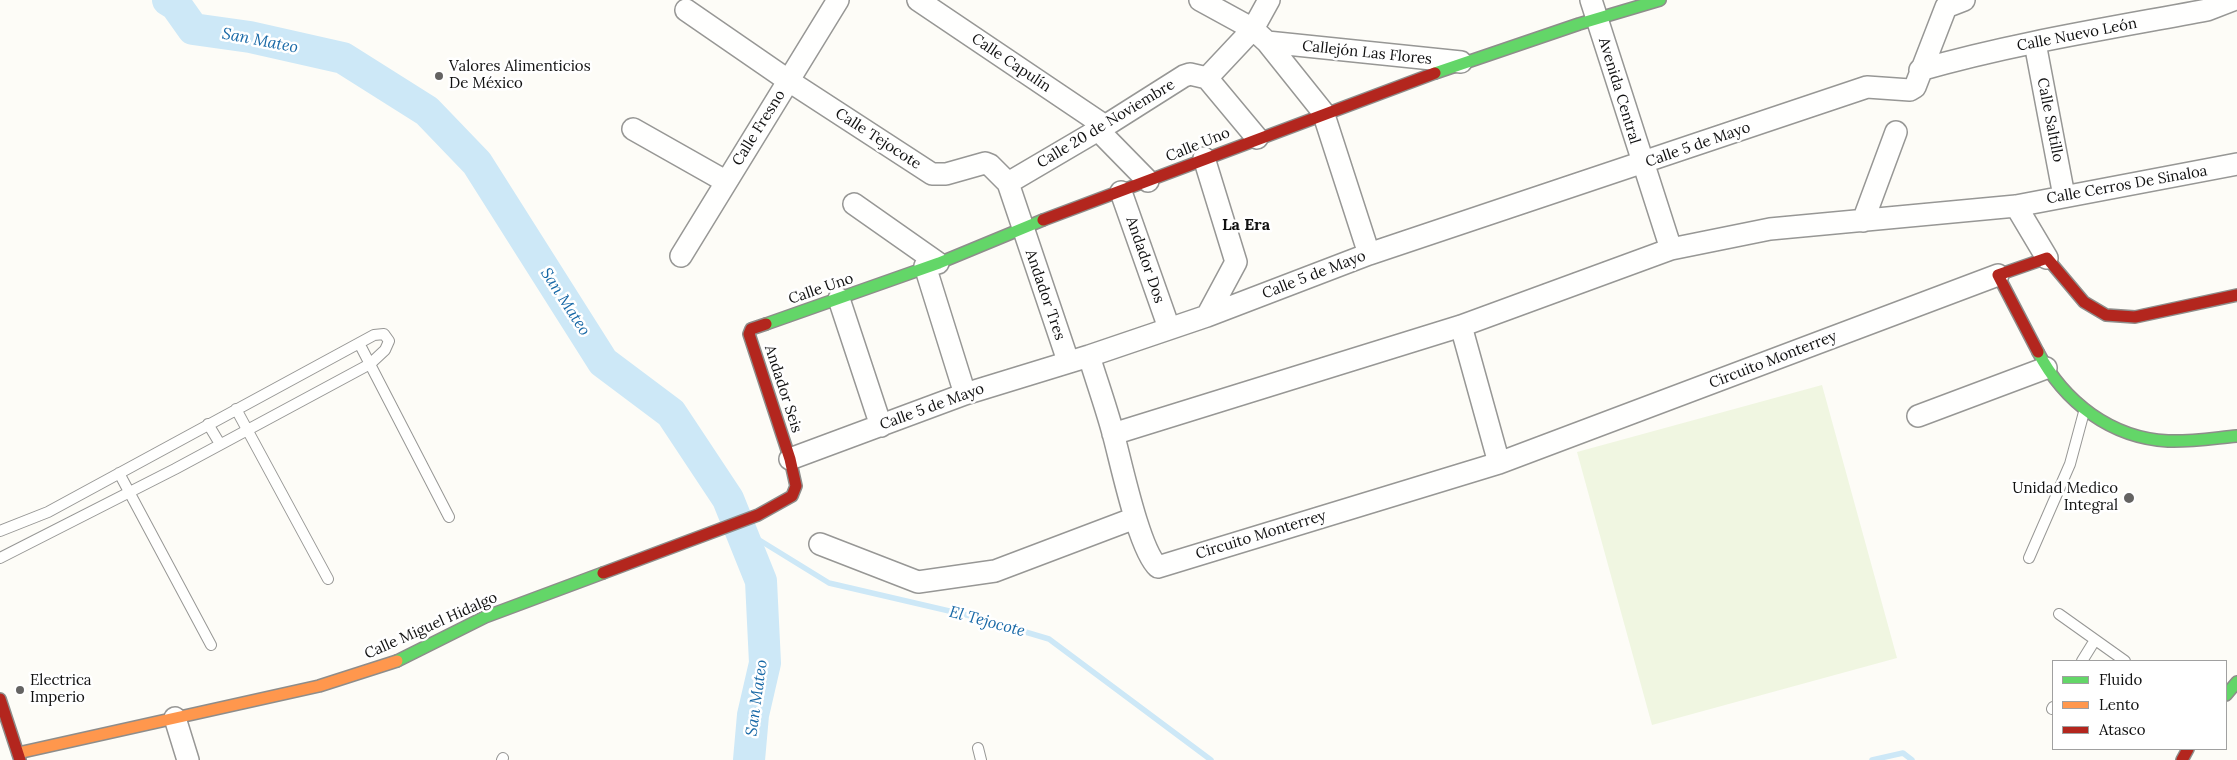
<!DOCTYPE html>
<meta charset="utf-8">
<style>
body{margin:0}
#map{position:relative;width:2237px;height:760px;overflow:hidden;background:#fdfcf7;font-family:Lora,serif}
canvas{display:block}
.legend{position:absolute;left:2052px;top:660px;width:175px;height:90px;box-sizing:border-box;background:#fff;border:1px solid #a0a0a0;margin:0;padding:6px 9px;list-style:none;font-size:15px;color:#111}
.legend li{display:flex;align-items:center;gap:10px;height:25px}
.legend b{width:25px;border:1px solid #a0a0a0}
</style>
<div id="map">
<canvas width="2237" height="760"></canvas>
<ul class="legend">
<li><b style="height:6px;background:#63d668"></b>Fluido</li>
<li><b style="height:6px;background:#ff974d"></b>Lento</li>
<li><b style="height:6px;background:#b3261e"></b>Atasco</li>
</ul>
</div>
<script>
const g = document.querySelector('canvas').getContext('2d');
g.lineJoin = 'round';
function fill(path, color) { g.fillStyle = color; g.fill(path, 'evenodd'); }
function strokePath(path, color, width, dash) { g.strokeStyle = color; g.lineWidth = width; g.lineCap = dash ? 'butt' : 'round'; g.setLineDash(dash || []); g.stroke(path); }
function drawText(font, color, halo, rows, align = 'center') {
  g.font = font + ' Lora,serif'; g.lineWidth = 5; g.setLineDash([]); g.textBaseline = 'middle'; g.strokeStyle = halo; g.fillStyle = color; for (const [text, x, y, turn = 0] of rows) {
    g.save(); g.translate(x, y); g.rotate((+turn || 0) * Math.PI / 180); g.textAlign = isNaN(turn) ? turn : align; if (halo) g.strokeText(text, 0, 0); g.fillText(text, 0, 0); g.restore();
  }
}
fill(new Path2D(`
 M1822,385L1897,658L1652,725L1577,452Z`), '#f0f6e1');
strokePath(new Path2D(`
 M743,530L829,583L975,617L1049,639L1211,760
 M1872,760L1903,753L1912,760`), '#cde8f7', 5.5);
strokePath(new Path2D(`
 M168,0L176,5L193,29L250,37L343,58L427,111L477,163L603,362L671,413L728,499L761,581L765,663L753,715L749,760`), '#cde8f7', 32);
const lane = new Path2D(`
 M359,343L449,517
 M236,409L328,579
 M208,424L220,444
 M119,473L211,645
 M0,531L48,512L374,335L384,334L389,341L385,350L370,364L175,469L0,558
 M2029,558L2070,464L2084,412
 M2059,614L2125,661
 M2082,661L2095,640
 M2052,709L2053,707
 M978,748L981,760
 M502,760L503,758`);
const street = new Path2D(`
 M918,0L1105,126
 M1200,0L1253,29L1267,42L1323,112L1369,254
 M1591,0L1671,249
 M686,10L789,81L932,174H946L985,163L990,165L1008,183L1068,361
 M1267,42L1461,62
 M2035,43L2064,196
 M1920,70C2014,43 2111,28 2207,10L2233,0
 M1207,78L1253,29L1269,0
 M1207,78L1257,138
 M633,129L725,181
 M1098,130L1148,181
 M1204,158L1236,262L1207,316
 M1008,183L1105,126L1184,76L1190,74L1207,78
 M1121,192L1169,328
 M854,204L938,263
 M2016,206L2047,258
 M1863,221L1896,132
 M681,256L838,0
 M925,266L965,394
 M839,299L881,426
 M1461,326L1499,463
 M1089,356C1097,382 1106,407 1113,433C1121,462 1139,550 1158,567L1499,463L1998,275
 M1918,416L2046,368
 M1113,434L1461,326L1671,249L1770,229L2016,206L2237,164
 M790,459L965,394L1089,356L1207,316L1369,254L1867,87L1910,90L1915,87L1946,7L1964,0
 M820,544L918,582L995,571L1135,518
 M175,718L188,760`);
const fast = new Path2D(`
 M1435,73L1579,24L1660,0
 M766,324L939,263L1043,220
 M2038,352C2064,402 2111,438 2168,441C2190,442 2215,438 2237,436
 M397,661L485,617L603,573
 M2226,695L2237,682`);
const slow = new Path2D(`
 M18,753L319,686L397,661`);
const jam = new Path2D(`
 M1043,220L1435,73
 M2038,352L1998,275L2047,258L2084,302L2106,315L2135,317L2237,295
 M603,573L758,515L792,496L796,486L790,459L749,334L751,329L766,324
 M0,699L20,760
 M2182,760L2188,749`);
strokePath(lane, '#979795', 12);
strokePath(street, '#979795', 24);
strokePath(fast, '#8e8d8b', 14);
strokePath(slow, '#8e8d8b', 14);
strokePath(jam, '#8e8d8b', 14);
strokePath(lane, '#fffffe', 10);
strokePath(street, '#fffffe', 21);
strokePath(fast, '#63d668', 11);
strokePath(slow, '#ff974d', 11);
strokePath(jam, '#b3261e', 11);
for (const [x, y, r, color] of [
 [439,76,5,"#646362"],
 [2129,498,6,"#646362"],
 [20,690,5,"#646362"]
]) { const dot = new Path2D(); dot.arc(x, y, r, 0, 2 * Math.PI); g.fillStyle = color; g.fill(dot); strokePath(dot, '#fff', 2); }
drawText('15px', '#111', '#fff', [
 ["Calle Nuevo León",2077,35,-11],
 ["Callejón Las Flores",1367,53,6],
 ["Calle Capulín",1011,63,34],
 ["Avenida Central",1619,91,73],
 ["Calle Saltillo",2050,120,79],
 ["Calle 20 de Noviembre",1106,124,-31],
 ["Calle Fresno",759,128,-58],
 ["Calle Tejocote",878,139,33],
 ["Calle Uno",1198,145,-22],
 ["Calle 5 de Mayo",1698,145,-19],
 ["Calle Cerros De Sinaloa",2127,185,-10],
 ["Andador Dos",1145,260,71],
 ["Calle 5 de Mayo",1314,275,-21],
 ["Calle Uno",821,289,-19],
 ["Andador Tres",1045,295,71],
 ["Circuito Monterrey",1773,360,-21],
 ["Andador Seis",783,389,72],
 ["Calle 5 de Mayo",932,407,-20],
 ["Circuito Monterrey",1261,535,-17],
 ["Calle Miguel Hidalgo",431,626,-24]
]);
drawText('15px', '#111', '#fff', [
 ["Valores Alimenticios",449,67],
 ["De México",449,84],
 ["Unidad Medico",2118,489,"right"],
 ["Integral",2118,506,"right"],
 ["Electrica",30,681],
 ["Imperio",30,698]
], 'left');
drawText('italic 16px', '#1768a6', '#fff', [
 ["San Mateo",260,41,11],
 ["San Mateo",565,302,57],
 ["El Tejocote",987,622,15],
 ["San Mateo",757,698,-82]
]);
drawText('bold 16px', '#111', '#fff', [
 ["La Era",1246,225]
]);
</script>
